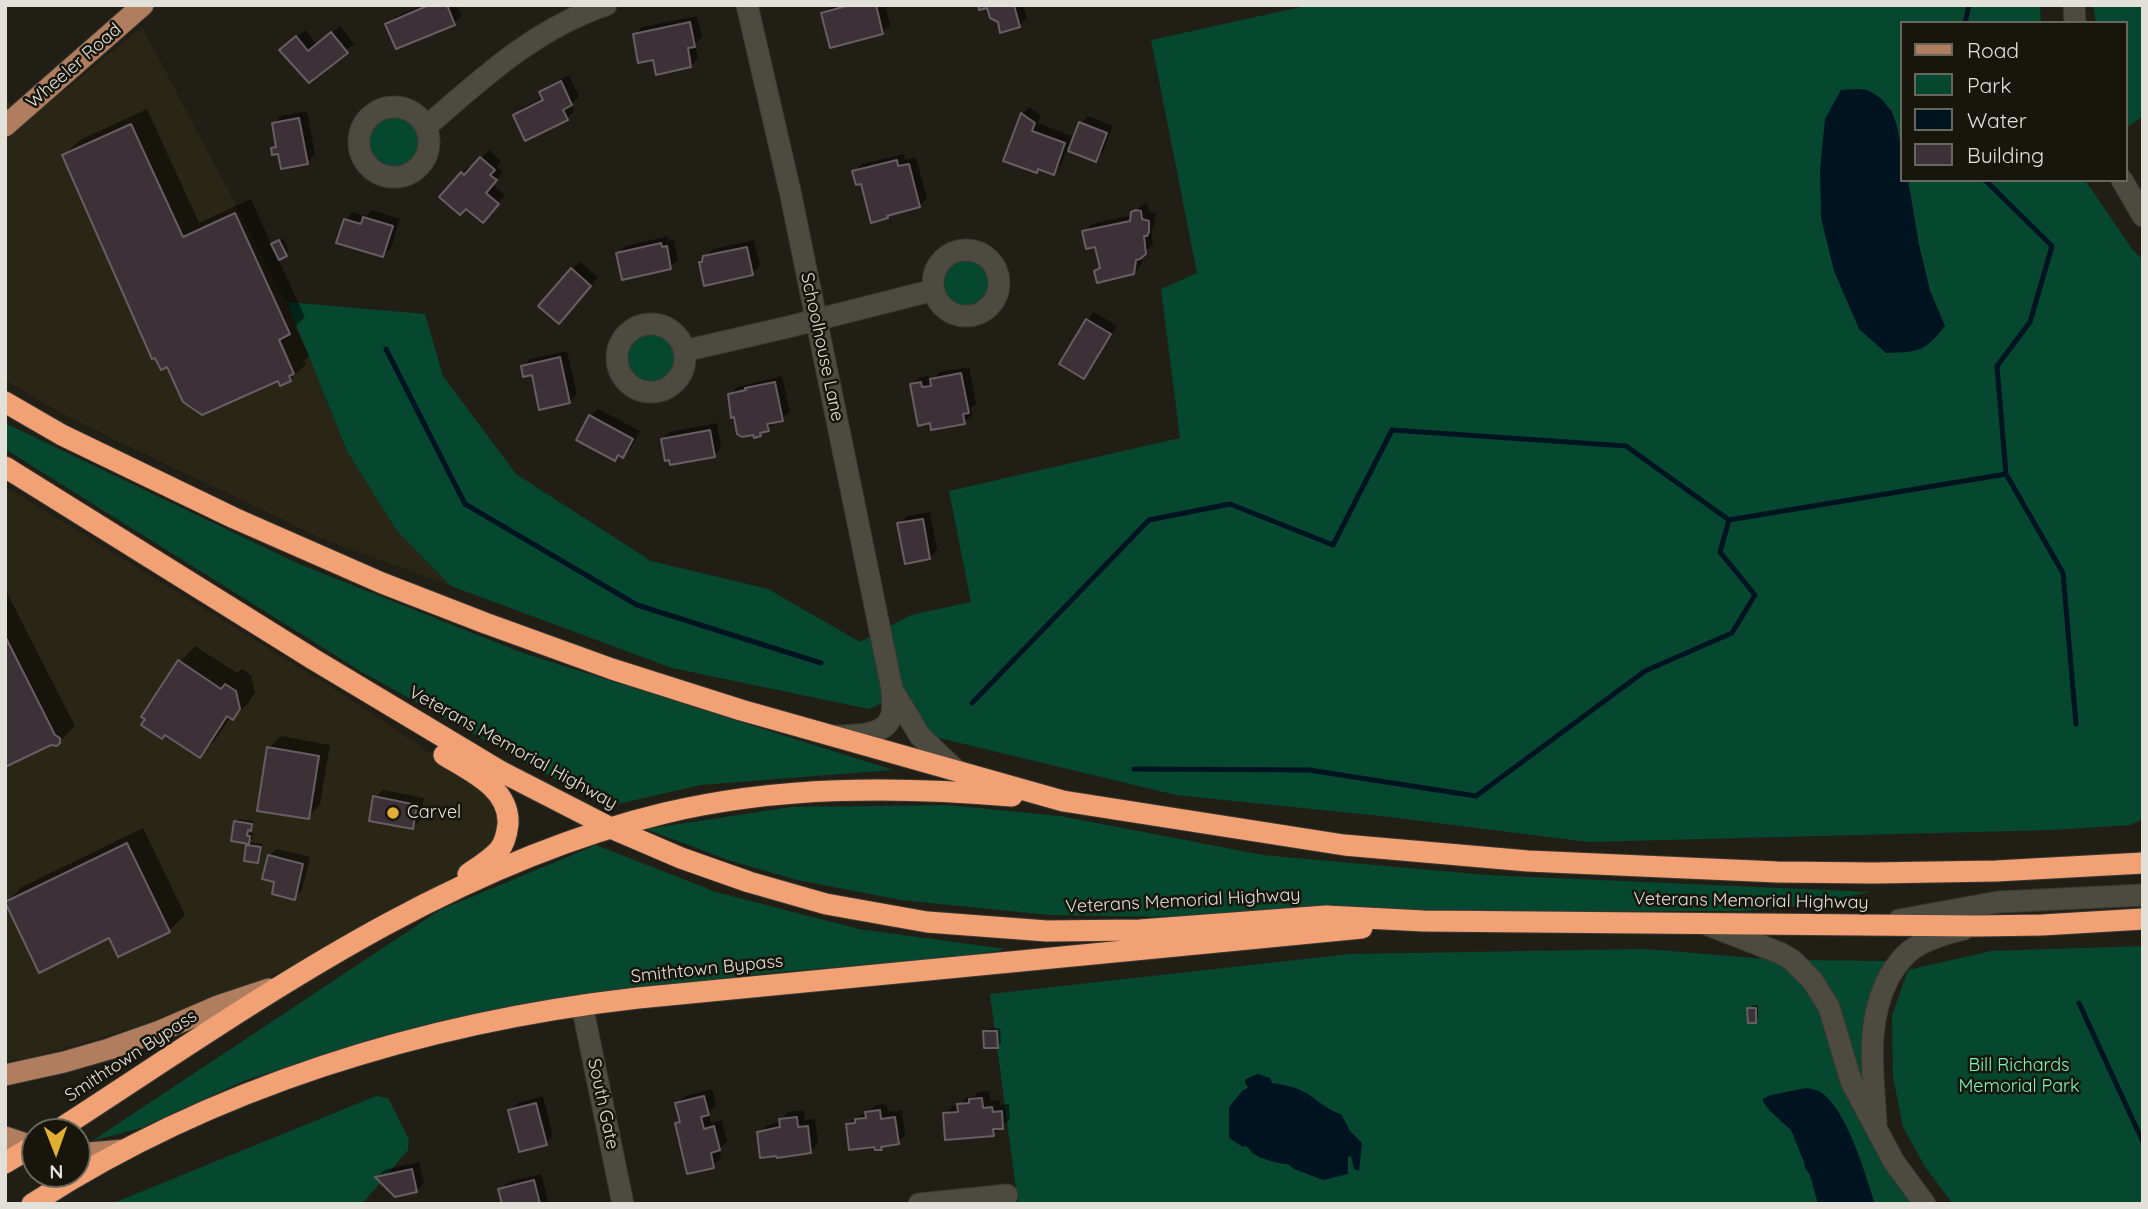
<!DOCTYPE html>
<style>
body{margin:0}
#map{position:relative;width:2148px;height:1209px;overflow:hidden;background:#211f15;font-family:Quicksand,sans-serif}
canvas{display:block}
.frame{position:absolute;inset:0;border:7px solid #e1e0d9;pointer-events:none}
.legend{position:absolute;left:1900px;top:21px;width:228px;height:161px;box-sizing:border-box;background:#18160c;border:2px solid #68675e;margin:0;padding:9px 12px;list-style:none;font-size:21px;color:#e1e0d9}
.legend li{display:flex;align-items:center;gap:14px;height:35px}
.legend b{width:35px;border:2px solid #68675e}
.north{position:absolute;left:21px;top:1118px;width:70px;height:70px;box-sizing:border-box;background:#18160c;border:2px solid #68675e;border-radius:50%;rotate:179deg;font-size:19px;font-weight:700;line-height:28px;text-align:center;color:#e1e0d9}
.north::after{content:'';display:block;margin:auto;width:24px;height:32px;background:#e1af34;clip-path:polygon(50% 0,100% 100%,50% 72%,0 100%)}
</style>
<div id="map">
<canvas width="2148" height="1209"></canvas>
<div class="frame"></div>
<ul class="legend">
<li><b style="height:9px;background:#b07e5f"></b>Road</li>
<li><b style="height:19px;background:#05472f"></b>Park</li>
<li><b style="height:19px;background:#001321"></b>Water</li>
<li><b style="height:19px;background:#3b3137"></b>Building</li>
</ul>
<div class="north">N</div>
</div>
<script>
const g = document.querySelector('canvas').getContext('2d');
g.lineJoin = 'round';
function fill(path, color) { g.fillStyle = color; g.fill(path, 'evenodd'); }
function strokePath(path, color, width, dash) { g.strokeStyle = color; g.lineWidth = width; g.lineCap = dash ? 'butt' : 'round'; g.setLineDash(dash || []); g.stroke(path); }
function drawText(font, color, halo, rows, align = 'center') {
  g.font = font + ' Quicksand,sans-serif'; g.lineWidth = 5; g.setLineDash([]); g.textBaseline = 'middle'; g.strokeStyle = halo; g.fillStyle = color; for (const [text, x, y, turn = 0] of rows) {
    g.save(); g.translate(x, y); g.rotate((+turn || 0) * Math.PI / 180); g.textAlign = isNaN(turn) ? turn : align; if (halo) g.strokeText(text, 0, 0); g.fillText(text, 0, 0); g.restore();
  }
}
fill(new Path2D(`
 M142,27L287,302L347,451L397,531L451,586L323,539L70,418L5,380V98L26,122Z
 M5,486L347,697L464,776L492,798L501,821L499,838L479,857L409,909L210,1006L30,1058L5,1061Z`), '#2a2616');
fill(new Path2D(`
 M1310,5H2040L2041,23H1901V145L1892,110L1841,90L1945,326L1930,291L1919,245L1908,180H2085L2132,249L2143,260V819L2130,825L2053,830L1588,842L1390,817L1176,795L931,736L899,695L869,709L672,668L451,586L397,531L347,451L287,302L425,314L443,376L516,474L651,561L768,589L860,642L911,615L971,602L949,491L1180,438L1161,289L1197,273L1151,40Z
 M2093,5H2143V116L2129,126L2125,118V23H2096Z
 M366 141a28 28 0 1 1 56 0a28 28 0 1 1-56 0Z
 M939 283a26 26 0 1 1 52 0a26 26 0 1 1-52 0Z
 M623 359a28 28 0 1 1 56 0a28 28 0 1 1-56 0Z
 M5,423L299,564L523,653L893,770L701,785L605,807L362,672L5,449Z
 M947,805L1060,816L1263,855L1487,875L1871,892L1796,906L1742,911H1456L1173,917L1049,915L901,900L797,880L728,860L646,829L791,807Z
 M596,845L716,892L859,929L1006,949L973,956L779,972L586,994L412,1028L246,1080L141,1128L92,1141L440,910Z
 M2143,946V1204H1953L1925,1167L1903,1127L1893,1077L1892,1016L1908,970L1991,951Z
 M1646,949L1779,960L1811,989L1919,1204H1018L990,994L1350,954Z
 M1798,960L1891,961L1868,1101Z
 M376,1096L388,1098L409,1140L408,1150L362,1204H111Z`), '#05472f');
fill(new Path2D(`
 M1841,90C1849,90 1862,88 1869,91C1903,107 1901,148 1901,180H1908L1919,245L1930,291L1945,326C1924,352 1920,352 1886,353L1859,329L1834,271L1821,218L1820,170L1825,119Z
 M1258,1074L1270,1078L1272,1083C1284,1085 1294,1086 1306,1093C1317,1099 1328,1111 1341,1114L1350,1131L1362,1143L1359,1171L1354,1169L1351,1156L1348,1157V1174L1323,1180L1294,1169L1288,1164C1282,1165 1259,1158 1254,1154C1251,1152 1249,1148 1246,1146L1243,1147L1229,1138V1107L1243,1090L1248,1088L1245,1082L1246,1079Z
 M1806,1088C1812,1089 1818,1090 1822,1093C1848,1112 1865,1174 1875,1204H1818L1810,1175L1805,1168L1804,1162L1791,1130L1771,1112L1763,1102V1099L1771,1095Z`), '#001321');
fill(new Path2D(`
 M422,5H457L462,16L454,23L388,24L395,17Z
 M833,5H885L890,25L883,32L823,14Z
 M980,5H1023L1027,18L1019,26L999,21L989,6Z
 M697,16L702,37L695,44L698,58L691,66L654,58L634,34L642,27Z
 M340,26L354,44L309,81L289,43L305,30L317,45Z
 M569,75L579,96L571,104L574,111L567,119L515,115L522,108L544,97L541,92L549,85Z
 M1029,107L1041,115L1038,123L1072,136L1061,165L1053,173L1040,168L1036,171L1022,114Z
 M147,109L199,223L251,199L272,246L283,238L289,251L278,259L305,317L295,326L309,356L304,361L306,364L290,380L64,155L80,140ZM277,331L293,368H289L273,332Z
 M307,111L315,154L307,162L273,149L278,144L274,124L281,116Z
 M1088,116L1113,126L1103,152L1095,160L1081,123Z
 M489,150L501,161L497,167L503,172L492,184L505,195L490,213L462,173L469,166L472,168Z
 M904,154L905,160L916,157L927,198L919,206L891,213L887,217L854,172L862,164Z
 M1145,203L1148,204L1149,212L1156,213L1154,226L1151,229L1153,244L1143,255L1141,265L1134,273L1096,271L1101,266L1096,245L1084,232L1092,224L1132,215L1133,212Z
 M372,210L400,219L391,248L383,255L345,220L353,212L366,216Z
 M668,236L669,241L674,239L678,260L671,267L618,253L626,246Z
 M754,240L760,266L752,273L701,263L713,249Z
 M580,262L598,277L566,314L572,269Z
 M1094,312L1117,326L1091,369L1084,376L1087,320Z
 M567,351L577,394L569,402L523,367L530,359Z
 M969,367L976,404L971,408L972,415L964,422L931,421L912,385L919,377L928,376L929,381L932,380L939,372Z
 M782,376L790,412L760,434L730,395L737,387ZM754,386L755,390L736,394V391Z
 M598,409L640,431L631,448L623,456L620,454L615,459L591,416Z
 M717,423L721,448L714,456L663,439L670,432Z
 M930,512L937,550L929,558L899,524L907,516Z
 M5,589L75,726L59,742L50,744L5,765Z
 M195,646L237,673L242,669L251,675L255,692L249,702L233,718L231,716L215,740L200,755L180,662Z
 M281,736L330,745L320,805L308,817L269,748Z
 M383,790L424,798L420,820L412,828L375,797Z
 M239,819L254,821L249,833H253L252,839L249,842L263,844L261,858L257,861L248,845L251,842L233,840L235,822Z
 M143,828L185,915L169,931L119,955L110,936L6,903L22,887Z
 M277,849L310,857L302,890L294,898L277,881L269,856Z
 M1753,1005H1758V1018L1755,1021L1749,1009Z
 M1000,1028L1001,1043L997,1046L985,1032L988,1029Z
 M712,1089L716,1105L709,1113L711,1123L722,1120L727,1141L719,1149L721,1158L713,1166L676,1124L681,1119L677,1103L685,1096Z
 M989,1091L990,1101L999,1100L1000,1105L1009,1104L1010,1119L993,1134L945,1114L953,1106H959L967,1097H974L978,1092Z
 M543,1096L553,1136L546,1143L510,1110L518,1103Z
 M887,1104L888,1112L902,1110L905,1135L898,1143L884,1144L881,1148L848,1125L856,1117L868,1112L875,1105Z
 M804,1110L805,1120L815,1119L818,1144L810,1151L759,1133L767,1125L781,1122V1119L788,1112Z
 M419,1162L424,1183L416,1191L377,1177L384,1170Z
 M541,1174L549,1204H504L500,1190L508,1182Z`), '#0007');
strokePath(new Path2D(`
 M1965,23L1969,5
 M1985,180L2052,246L2030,322L1997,366L2006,474L2063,573L2076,724
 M386,349L465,504L637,605L821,663
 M972,703L1149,520L1230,504L1333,545L1392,430L1626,446L1729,520L2006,474
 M1134,769L1309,770L1476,796L1645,671L1732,633L1755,595L1720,552L1729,520
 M2079,1003L2143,1142`), '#001321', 5);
const building = new Path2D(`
 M429,5H447L455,25L396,49L385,24Z
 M850,5H876L883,34L830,48L821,13Z
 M978,5H1014L1020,27L1000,33L998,22L990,18L987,8L979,10Z
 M690,22L695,47L688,48L691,67L656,75L653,60L638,63L633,34Z
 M331,32L348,53L309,83L279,50L296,36L308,51Z
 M561,81L572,105L563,110L568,120L525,141L513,115L543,100L539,92Z
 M1021,113L1035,123L1032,131L1065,143L1054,175L1038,169L1037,173L1003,161Z
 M299,118L308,164L281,169L278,154L272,155L271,148L276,147L272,123Z
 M1079,122L1107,133L1096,162L1068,151Z
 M131,124L183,237L235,213L290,334L279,340L294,374L289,376L291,381L280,386L278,381L202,415L183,402L167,367L161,370L155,358L152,359L62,155Z
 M480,157L495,170L490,175L497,180L486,193L499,204L483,223L466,209L460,215L439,197L461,172L464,175Z
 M897,160L898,166L909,164L920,207L887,216L888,218L871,223L861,184L856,185L852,171Z
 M1136,210L1141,211L1142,219L1149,221V232L1147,236H1144L1146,254L1140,259L1136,260L1134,274L1097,283L1094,271L1100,268L1095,247L1086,249L1082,231L1130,221L1131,212Z
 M363,217L393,226L383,257L336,243L344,219L361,224Z
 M279,240L287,256L279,260L271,244Z
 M661,243L662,247L667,246L671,269L622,280L616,253Z
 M747,247L753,275L704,286L699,262H702L703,256Z
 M571,268L591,286L559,324L538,306Z
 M1086,319L1111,334L1084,379L1059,364Z
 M560,357L570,403L539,410L532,375L523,377L521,366Z
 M961,373L969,413L963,414L965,424L931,430L930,423L918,426L910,384L921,382L922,387L931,386L930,379Z
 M775,382L783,421L767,424L769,431L760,433L761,436L754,438L753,435L742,437L737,434L734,417L731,418L728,394L746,390L745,388Z
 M589,415L633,439L623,458L618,455L615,461L576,440Z
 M710,430L715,457L670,465L669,460L665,461L661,439Z
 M923,519L930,559L905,564L897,523Z
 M5,636L55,735L60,738V743L57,746L51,745L5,767Z
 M178,660L221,689L225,684L236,691L240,709L233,720L227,716L200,758L165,735L162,739L141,725L145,719L141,717Z
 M267,747L319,756L309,819L257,811Z
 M373,796L417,805L413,829L369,821Z
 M234,821L252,824L251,831L248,830L247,836H250L249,844L231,841Z
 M127,843L170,932L118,957L109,938L39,973L5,902Z
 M246,845L261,847L258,863L244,861Z
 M268,855L303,864L295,900L272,894L274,882L262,879Z
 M1747,1008H1756V1023H1748Z
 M983,1031H997L998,1048H984Z
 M704,1096L709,1115L701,1117L704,1129L714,1126L720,1150L711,1153L714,1168L687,1174L675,1123L680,1122L675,1103Z
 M982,1098L983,1108L992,1107L993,1112L1002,1111L1003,1129H993L994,1136L945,1140L943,1113L958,1112L957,1104L969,1103V1099Z
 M536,1103L547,1145L519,1152L508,1110Z
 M880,1110L881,1119L895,1117L899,1144L881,1147L882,1150H875L874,1147L849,1150L846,1124L855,1123V1119L866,1118L865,1112Z
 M797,1117L798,1127L808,1126L811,1153L777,1158L776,1156L760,1158L757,1132L780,1127L779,1119Z
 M412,1169L417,1192L395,1197L375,1177Z
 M534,1180L540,1204H502L498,1189Z`);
fill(building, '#3b3137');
strokePath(building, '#695d64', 2);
const minor = new Path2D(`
 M747,5L790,191L892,689C892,698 894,709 891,717C884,737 854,735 837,736
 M2074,5L2075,23
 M359 142a35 35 0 1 1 70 0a35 35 0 1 1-70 0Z
 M426,127C481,79 536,28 606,5
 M2122,180L2143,216
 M933 283a33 33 0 1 1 66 0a33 33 0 1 1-66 0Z
 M617 358a34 34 0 1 1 68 0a34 34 0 1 1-68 0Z
 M684,351L788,327L934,290
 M893,691L920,736L958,772
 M1899,920L1998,902L2143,895
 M1708,925L1780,953L1792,960L1812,980L1829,1007L1851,1081L1894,1162L1925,1204
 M582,1005L623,1204
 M1876,1122C1873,1073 1865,1022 1889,977C1896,966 1903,955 1914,948C1929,938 1947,933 1964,929
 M919,1204L1007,1195`);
const major = new Path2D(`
 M5,126L143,5
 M5,1075L64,1062L109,1049L160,1031L218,1006L269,989
 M5,1137L35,1147
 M77,1154L124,1150`);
const highway = new Path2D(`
 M5,402L62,435L234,518L382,583L485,623L612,669L741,710L1063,801L1344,845L1528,861L1777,872L1873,873L1996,871L2143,863
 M5,467L313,659L500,771L611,828L681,858L749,882L826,904L927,922L1047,931L1140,930L1326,916L1424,921L1976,926L2042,925L2143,919
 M444,755C470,771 510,788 508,824C507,833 505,843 499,850C490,860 478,867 468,874
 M55,1132C247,1008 439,867 665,813C778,786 897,786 1012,796
 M5,1163L35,1145
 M32,1204C212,1087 426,1022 638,998L1362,928`);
strokePath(minor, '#3a3832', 23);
strokePath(major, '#3a3832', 23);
strokePath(highway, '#3a3832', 23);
strokePath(minor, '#4d4a3f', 21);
strokePath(major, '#b07e5f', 21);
strokePath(highway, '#f2a174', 21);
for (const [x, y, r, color] of [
 [393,813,7,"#e1af34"]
]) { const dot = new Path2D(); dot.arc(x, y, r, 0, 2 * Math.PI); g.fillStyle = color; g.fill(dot); strokePath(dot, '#18160c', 2.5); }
drawText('18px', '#e1e0d9', '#18160c', [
 ["Wheeler Road",74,66,-41],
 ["Schoolhouse Lane",822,347,78],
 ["Veterans Memorial Highway",513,748,29],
 ["Veterans Memorial Highway",1183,901,-3],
 ["Veterans Memorial Highway",1751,901,1],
 ["Smithtown Bypass",707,969,-6],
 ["Smithtown Bypass",131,1056,-33],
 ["South Gate",603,1104,78]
]);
drawText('18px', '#e1e0d9', '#18160c', [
 ["Carvel",407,813]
], 'left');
drawText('18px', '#79fac0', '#18160c', [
 ["Bill Richards",2019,1066],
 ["Memorial Park",2019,1087]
]);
</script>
